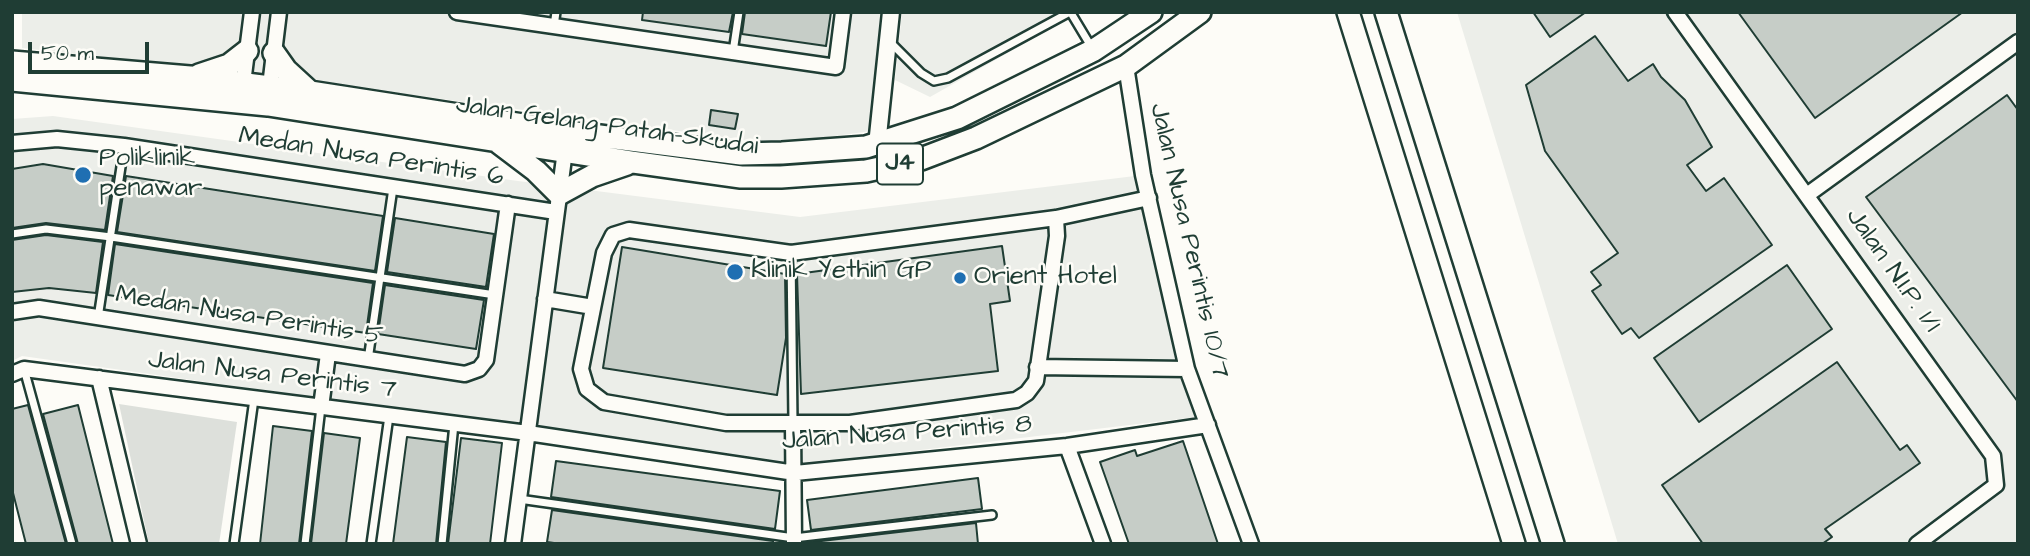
<!DOCTYPE html>
<style>
body{margin:0}
#map{position:relative;width:2030px;height:556px;overflow:hidden;background:#fdfcf7;font-family:"Architects Daughter",sans-serif}
canvas{display:block}
.frame{position:absolute;inset:0;border:14px solid #1f3d34;pointer-events:none}
.scale{position:absolute;left:28px;top:42px;width:121px;height:32px;box-sizing:border-box;border:4px solid #1f3d34;border-top:0;padding-left:9px;font-size:21px;line-height:24px;white-space:nowrap;color:#1f3d34;-webkit-text-stroke:5px #fdfcf7;paint-order:stroke}
</style>
<div id="map">
<canvas width="2030" height="556"></canvas>
<div class="frame"></div>
<div class="scale">50 m</div>
</div>
<script>
const g = document.querySelector('canvas').getContext('2d');
g.lineJoin = 'round';
function fill(path, color) { g.fillStyle = color; g.fill(path, 'evenodd'); }
function strokePath(path, color, width, dash) { g.strokeStyle = color; g.lineWidth = width; g.lineCap = dash ? 'butt' : 'round'; g.setLineDash(dash || []); g.stroke(path); }
function drawText(font, color, halo, rows, align = 'center') {
  g.font = font + ' "Architects Daughter",sans-serif'; g.lineWidth = 5; g.setLineDash([]); g.textBaseline = 'middle'; g.strokeStyle = halo; g.fillStyle = color; for (const [text, x, y, turn = 0] of rows) {
    g.save(); g.translate(x, y); g.rotate((+turn || 0) * Math.PI / 180); g.textAlign = isNaN(turn) ? turn : align; if (halo) g.strokeText(text, 0, 0); g.fillText(text, 0, 0); g.restore();
  }
}
fill(new Path2D(`
 M22,12H891L879,130L775,144L272,76L22,48Z
 M902,12H1080L930,97L895,80Z
 M1457,12H2018V544H1618Z
 M53,116L518,181L800,217L1143,175L1205,416L795,465L22,356L12,361V119Z`), '#eceee9');
fill(new Path2D(`
 M119,404L237,422L219,544H149Z`), '#dde0db');
const building = new Path2D(`
 M643,12H733L729,32L642,20Z
 M745,12H831L826,46L742,34Z
 M1533,12H1586L1550,37Z
 M1738,12H1963L1815,118Z
 M1595,36L1628,81L1653,64L1661,77L1685,100L1712,147L1687,165L1706,191L1724,178L1772,245L1639,338L1631,328L1622,334L1592,291L1601,285L1591,272L1618,253L1545,151L1526,85Z
 M2007,95L2018,110V402L1866,197Z
 M711,110L738,114L735,129L709,125Z
 M43,164L113,176L105,230L46,223L12,228V169Z
 M126,176L383,216L375,271L117,232Z
 M395,218L494,234L486,287L387,272Z
 M46,235L103,242L96,293L49,288L12,292V240Z
 M115,244L373,283L366,333L108,295Z
 M1002,246L1010,301L990,304L998,371L801,394L797,274Z
 M622,247L785,274L786,338L777,395L603,368Z
 M1787,265L1832,329L1699,422L1654,358Z
 M385,285L484,300L476,349L378,334Z
 M1837,362L1900,450L1907,445L1920,463L1825,529L1832,537L1822,544H1703L1662,485Z
 M28,405L66,544H26L12,489V409Z
 M78,405L113,544H78L43,414Z
 M273,426L312,431L299,544H260Z
 M324,433L360,438L346,544H311Z
 M407,437L446,442L436,544H393Z
 M461,438L502,443L490,544H448Z
 M1183,441L1218,544H1129L1100,462L1135,450L1137,456Z
 M556,461L780,491L775,529L551,497Z
 M978,478L982,509L811,530L807,500Z
 M552,510L773,541V544H561L547,542Z
 M976,523L978,544H813V542Z`);
fill(building, '#c6cdc7');
strokePath(building, '#1f3d34', 2);
const service = new Path2D(`
 M1071,13L1092,48
 M554,26L556,12
 M890,42L921,73L934,81L948,78L1070,12
 M733,52L739,12
 M12,234L46,229L111,237L495,295
 M791,253L793,423
 M98,318L124,147
 M368,360L393,188
 M24,369L72,544
 M519,499L794,538L992,515
 M234,544L254,399
 M305,544L321,407
 M371,544L389,416
 M442,544L454,424`);
const minor = new Path2D(`
 M457,12L836,67L843,12
 M1675,12L1993,456L1996,485L1917,544
 M1126,66L1143,175L1187,369L1251,544
 M242,91L252,12
 M269,94L279,12
 M12,143L57,139L124,146L556,212
 M1807,195L2018,42
 M1056,218L1057,236L1036,381L1027,393L1016,400L850,423H726L604,402L587,389L581,369L604,253L613,235L629,230L791,253L1056,218L1149,198
 M545,299L593,307
 M12,312L39,308L465,374L479,369L486,360L508,204
 M1037,367L1187,369
 M12,374L24,369L528,433L795,473L1067,446L1208,425
 M99,378L139,544
 M321,407L328,354
 M793,423L794,544
 M1067,446L1103,544
 M513,544L566,143`);
const tertiary = new Path2D(`
 M877,145L891,12`);
const primary = new Path2D(`
 M1348,12L1514,544
 M1386,12L1553,544
 M274,53L286,70L310,92
 M12,62L190,77L310,92L568,132L741,154L782,153L866,147L957,118L1094,50L1151,12
 M199,75L229,65L247,51
 M12,80L268,105L632,162L741,177H781L866,171L921,159L976,138L1126,66L1200,12
 M499,143L536,171L559,194L592,176L627,164`);
strokePath(service, '#1f3d34', 12);
strokePath(minor, '#1f3d34', 19);
strokePath(tertiary, '#1f3d34', 21);
strokePath(primary, '#1f3d34', 26);
strokePath(service, '#fdfcf7', 7);
strokePath(minor, '#fdfcf7', 14);
strokePath(tertiary, '#fdfcf7', 16);
strokePath(primary, '#fdfcf7', 21);
for (const [x, y, r, color] of [
 [83,175,9,"#1f6fb2"],
 [735,272,9,"#1f6fb2"],
 [960,278,7,"#1f6fb2"]
]) { const dot = new Path2D(); dot.arc(x, y, r, 0, 2 * Math.PI); g.fillStyle = color; g.fill(dot); strokePath(dot, '#fdfcf7', 2.5); }
for (const [x, y, w] of [
 [900,164,46]
]) { const box = new Path2D(); box.roundRect(x - w / 2, y - 20.5, w, 41, 5); g.fillStyle = '#fdfcf7'; g.fill(box); strokePath(box, '#1f3d34', 2); }
drawText('bold 24px', '#1f3d34', null, [
 ["J4",900,164]
]);
drawText('26px', '#1f3d34', '#fdfcf7', [
 ["Jalan Gelang Patah-Skudai",607,127,8],
 ["Medan Nusa Perintis 6",371,158,9],
 ["Jalan Nusa Perintis 10/7",1188,241,77],
 ["Jalan N.I.P. 1/1",1892,271,55],
 ["Medan Nusa Perintis 5",249,317,9],
 ["Jalan Nusa Perintis 7",272,376,7],
 ["Jalan Nusa Perintis 8",907,434,-4]
]);
drawText('26px', '#1f3d34', '#fdfcf7', [
 ["Poliklinik",99,160],
 ["penawar",99,190],
 ["Klinik Yethin GP",751,272],
 ["Orient Hotel",974,278]
], 'left');
</script>
